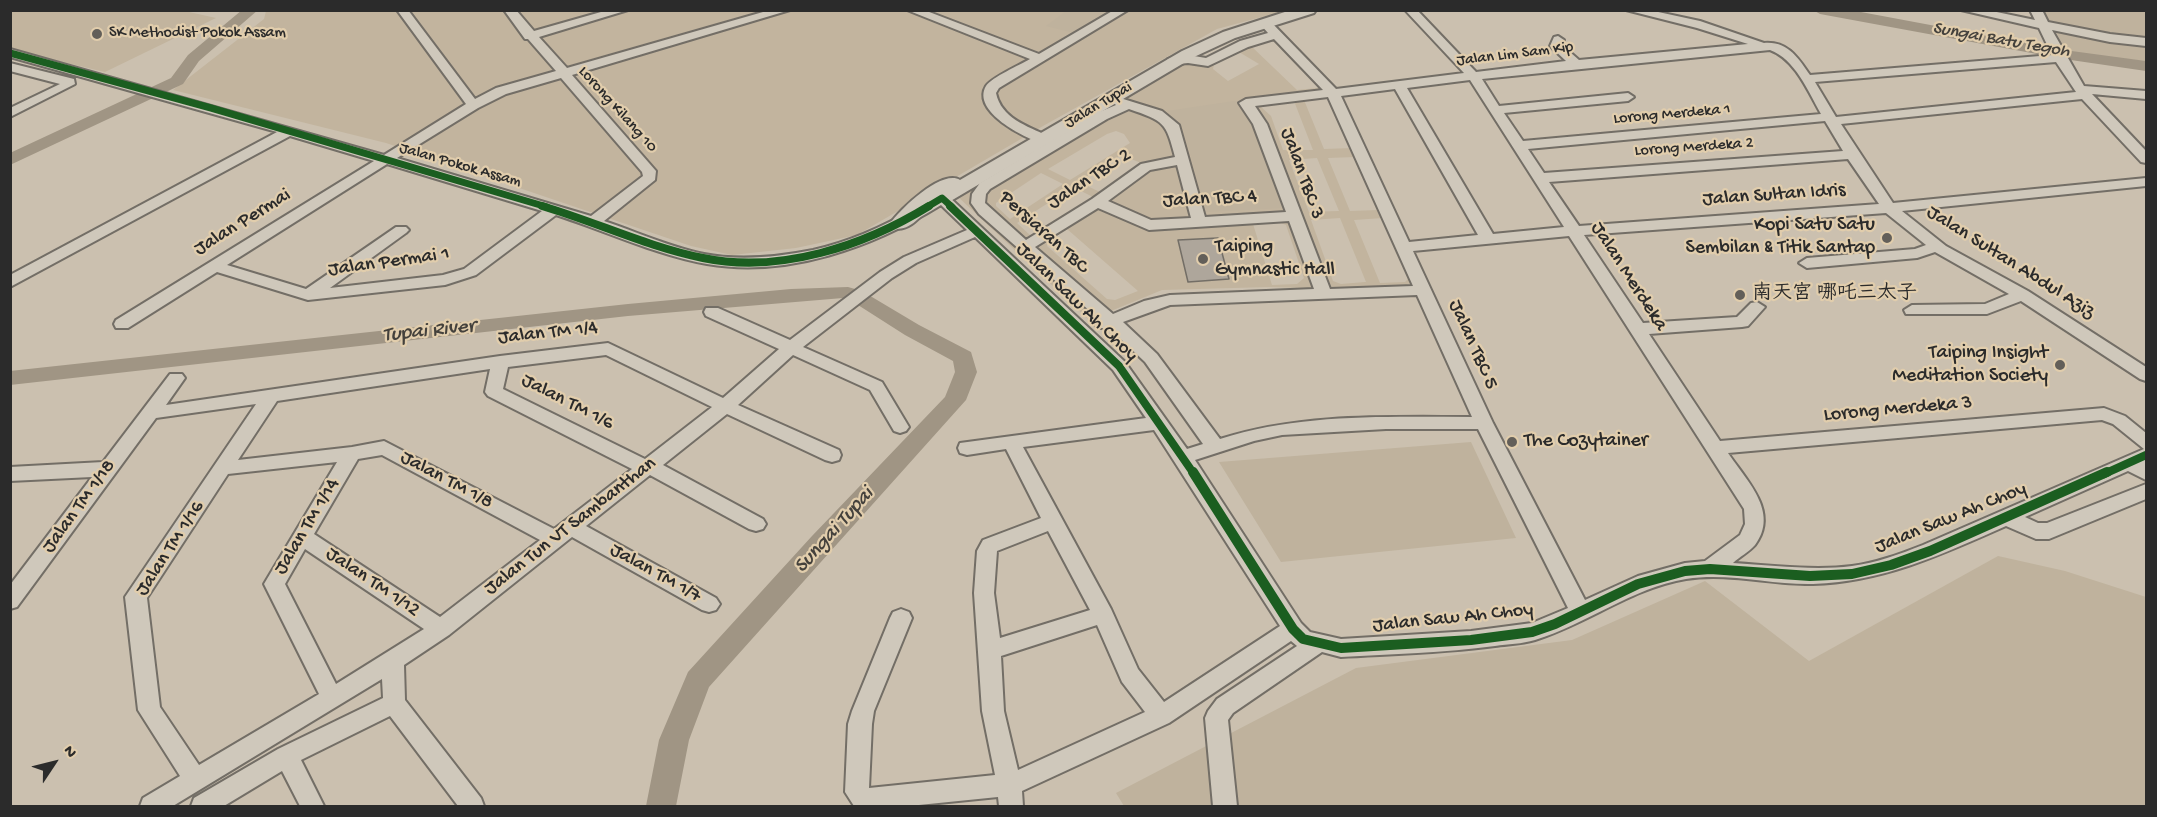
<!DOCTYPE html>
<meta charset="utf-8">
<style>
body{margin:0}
#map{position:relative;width:2157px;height:817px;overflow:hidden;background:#cbc0af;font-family:"Gochi Hand",sans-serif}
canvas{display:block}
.frame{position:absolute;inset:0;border:12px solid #2b2b2b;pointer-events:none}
.north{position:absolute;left:24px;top:733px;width:60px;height:60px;-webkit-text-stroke:4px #e1cdac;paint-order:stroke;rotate:55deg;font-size:16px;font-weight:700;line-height:24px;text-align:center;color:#2b2b2b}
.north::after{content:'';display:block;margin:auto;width:21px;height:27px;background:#2b2b2b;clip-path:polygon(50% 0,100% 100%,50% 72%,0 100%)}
</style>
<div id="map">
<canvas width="2157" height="817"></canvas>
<div class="frame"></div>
<div class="north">N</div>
</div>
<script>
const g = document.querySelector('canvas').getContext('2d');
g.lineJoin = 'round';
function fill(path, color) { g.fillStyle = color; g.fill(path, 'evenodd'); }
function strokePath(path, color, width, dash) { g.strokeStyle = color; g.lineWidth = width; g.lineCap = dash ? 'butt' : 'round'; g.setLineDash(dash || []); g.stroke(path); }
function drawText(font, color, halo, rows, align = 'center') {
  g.font = font + ' "Gochi Hand","LXGW WenKai TC",sans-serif'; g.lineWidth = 4.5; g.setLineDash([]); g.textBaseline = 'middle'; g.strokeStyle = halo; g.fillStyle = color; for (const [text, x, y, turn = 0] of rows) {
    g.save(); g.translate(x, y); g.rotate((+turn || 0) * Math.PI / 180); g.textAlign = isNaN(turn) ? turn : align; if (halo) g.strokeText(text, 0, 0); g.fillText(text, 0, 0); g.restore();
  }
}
fill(new Path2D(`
 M180,10L216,18L105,72L11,50V11Z
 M266,11H1284L1217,29L1043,126L857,235L796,248L732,255L691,246L386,143L173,90L264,19Z
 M1273,37L1325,86L1417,284L1334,289L1269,287L1162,290L1089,320L955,194L1170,67L1191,60L1200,61ZM1266,40L1273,41L1320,85L1317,88L1297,90L1250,45ZM1239,52L1259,64L1228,81L1213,69L1214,65ZM1324,97L1330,100L1352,148L1324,149L1304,100ZM1294,101L1313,150H1283L1271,116L1260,106ZM1116,131L1124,134L1130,143L1070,180L1048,169L1107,134ZM1121,155L1141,163L1142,167L1102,193L1079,182ZM1355,157L1379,210L1350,211L1328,158ZM1317,158L1339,211H1338L1309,212L1289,160ZM1041,173L1063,184L1010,219L996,206V203ZM1073,187L1097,199L1042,234L1031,236L1017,223ZM1340,218L1366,282H1365L1341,284L1333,281L1311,220ZM1383,218L1410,277L1405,282L1380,283L1354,220ZM1278,222L1286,225L1304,278L1297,284L1272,285L1253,224ZM1067,229L1138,291L1115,300L1107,299L1047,246L1048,241ZM1218,238L1229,279L1188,282Z`), '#c2b49e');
fill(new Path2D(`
 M1066,11V10L1112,11L1074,33L1046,26Z
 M2040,11H2146V61L2067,53L2050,21Z
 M1234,101H1238L1256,124L1285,208L1206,212L1183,128L1167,111Z
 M1471,442L1516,538L1281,562L1219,462Z
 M1998,556L2065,571L2146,597V806H1124L1116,793L1356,668L1572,640L1705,581L1809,661Z`), '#bfb29d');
fill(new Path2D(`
 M242,10H258L199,61L183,84L10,165V153L171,78L188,55Z
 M1813,10L1861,12L2064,50L2146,61V71L2064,59L1820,14Z
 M848,287L855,289L858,293L855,297L628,316L10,385V371L628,304L791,289Z
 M865,295L872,297L919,325L971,352L977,372L966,400L709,687L689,740L676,806H646L659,740L688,672L812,536L945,397L955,372L953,361L905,335L858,305L855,301L858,297Z`), '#a09584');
const building = new Path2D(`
 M1218,238L1229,279L1188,282L1178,240Z`);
fill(building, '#aea69b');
strokePath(building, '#736e66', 1.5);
const minor = new Path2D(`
 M397,10H408L475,99L496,88L556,71L528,39H525L504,10H516L534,31L608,10H628L539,37L567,68L770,10H790L572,75L656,171L655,180L604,221C637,232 670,247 704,254C740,261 778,257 813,250C848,242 883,227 915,208C924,203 935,192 947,195L1125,362L1187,449L1203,444L1145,362L1109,328H1097L1095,324L1099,319L979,214L971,203L972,194L980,183L1097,113L1116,105L1113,102L1120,98L1162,111L1179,125L1205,217L1286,212L1253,124L1239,103L1246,99L1323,90L1274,39L1248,47L1208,66L1188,63L1168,65L1166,62L1168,59L1188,55L1206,58L1240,41L1268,33L1260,24L1266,20L1270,21L1336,89L1464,73L1405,10H1417L1476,72L1566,61L1550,46L1554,37L1558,36L1564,40L1562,45L1579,60L1748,44L1697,28L1626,10H1649L1700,21L1764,43C1788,41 1798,58 1810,75L2052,55L2039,28L1961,10H1987L2035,20L2030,10H2042L2048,22L2110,34L2146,38V46L2110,42L2052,30L2084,86L2146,91V99L2092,94L2146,151V163L2141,162L2082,99L1841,124L1893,203L2146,178V186L1902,211L1946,246L2028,291L2146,367V381L2140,379L2021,301L1987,314H1906L1904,310L1912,305L1985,304L2009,294L1935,252L1917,258L1807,268L1799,263L1807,258L1915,249L1926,245L1886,213L1584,235L1643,323L1737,317L1751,303L1757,302L1765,307L1748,326L1742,327L1649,334L1720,441L2104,408L2125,416L2146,433V480L2128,471L2025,517L2038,523H2047L2146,484V499L2049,539H2036L2006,526C1943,554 1883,582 1813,584C1771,585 1728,572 1686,579C1632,588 1587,624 1535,640C1522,644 1508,644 1495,646C1444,653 1392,654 1341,657L1322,652L1233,713L1228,720L1237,806H1213L1205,718L1208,711L1217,699L1297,646L1291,641L1169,723L1022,791L1023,806H999L998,797L909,806H854L845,792L848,724L852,711L890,618L893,612L901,609L909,612L912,618L874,711L872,724L869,788L995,775L982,711L974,593L977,551L983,540L1041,518L1006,449L967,455L960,453L958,448L960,443L1146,418L1113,370L975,237L916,263L892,278L803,347L882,382L909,427L906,431L900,433L894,431L870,390L793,355L738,405L839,450L841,455L839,460L832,462L825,460L727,414L663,465L763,519L766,524L763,529L756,531L749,529L650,475L586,526L716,598L720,604L716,610L709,612L702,610L572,537L449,635L404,665L405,700L481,798L484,806H458L390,716L301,760L324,806H300L282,771L224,806H191L194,798L278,749L383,698L382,679L173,806H140L143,798L180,776L138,710L125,597L256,404L156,418L17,607L10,609V585L92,477L10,481V467L103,462L170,374H182L185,378L166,405L500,356L608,343L723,398L779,349L706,316L704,312L706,308H718L790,340L880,272L904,257L967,230L941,205C873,247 788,278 707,264C656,255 606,231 556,215L476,275L445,285L308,300L217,272L128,328H116L114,324L116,320L374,161L290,136L10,287V275L277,132L10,57V49L384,155L466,104ZM1770,50C1795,59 1808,91 1821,114L1523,141L1504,113L1628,101L1634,97L1628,93L1499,106L1482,79ZM2056,62L2076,92L1836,117L1815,82ZM561,78L642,172L643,176L591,216L397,158L478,108L506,94ZM1470,80L1564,227L1493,234L1407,88ZM1395,89L1478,235L1409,242L1341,96ZM1328,97L1413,286L1330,289L1267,124L1255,106ZM1129,109C1164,121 1166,122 1175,157L1141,164L1092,199L1026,240L985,203L986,194L990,189L1107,119ZM1825,121L1843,151L1544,173L1528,149ZM1848,159L1879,204L1579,226L1549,182ZM387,164L542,211L464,269L443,275L330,288L406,233L409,230L406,227H396L306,289L227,265ZM1177,165L1191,218L1151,220L1108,201L1150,170ZM1098,208L1149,230L1289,221L1314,289L1170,295L1144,301L1113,314L1035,247ZM1569,236L1744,509L1745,524L1740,535L1705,561L1685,563L1638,576L1585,600L1493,423L1413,251ZM1417,295L1472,417C1388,417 1301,413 1220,439L1157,354L1123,322L1170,305ZM606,355L712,407L645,459L503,389L508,367ZM490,369L485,392L488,396L632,469L554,529L384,441L352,447L238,460L277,401ZM2102,420L2113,424L2144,449L1923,545C1900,554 1876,563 1852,566C1813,571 1772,565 1733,563C1739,557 1749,552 1755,545C1780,512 1746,480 1728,453ZM1386,429H1478L1568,608L1532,623L1471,631L1341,639L1310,632L1301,623L1195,460L1254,441L1282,435ZM1154,430L1280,626L1164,702L1138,669L1111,609L1023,447ZM382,455L540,540L440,617L314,534L358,459ZM337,462L264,584L319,694L199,765L160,707L147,598L228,474ZM1048,531L1090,610L1000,638L994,593L997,551ZM305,549L424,629L336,684L285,584ZM1097,625L1122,682L1145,712L1018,770L1004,711L1001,656Z
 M907,10H924L1039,54L1114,10H1128L999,88L996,93C1001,118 1027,126 1048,136L1050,139L1043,143C1025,139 971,111 986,86C992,77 1020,65 1030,59Z
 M10,63L74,79L75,84L10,117V108L60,84L10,71Z`);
const major = new Path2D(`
 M1291,10H1316L1314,13L1235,38L1194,57L949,202L942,204L935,202C923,213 910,233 893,228L890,224C900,209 942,169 960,180L1182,51L1223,32Z`);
strokePath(minor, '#736e66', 4);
strokePath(major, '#736e66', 4);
fill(minor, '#cfc8bb');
fill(major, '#cfc8bb');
strokePath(new Path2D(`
 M10,53L211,108L547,207
 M927,207L942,198L952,207`), '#1b5e20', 7);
strokePath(new Path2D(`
 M542,206C596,222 648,247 703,258C780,274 864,246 929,206
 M950,206L1119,366L1194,474
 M2104,474L2146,455`), '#1b5e20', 8);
strokePath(new Path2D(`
 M1193,472L1293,629L1303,639L1341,648L1471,640L1532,632L1555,624L1638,584L1685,571L1710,569L1810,576L1852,574L1891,565L1930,551L2107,472`), '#1b5e20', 10);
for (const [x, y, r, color] of [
 [97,34,6,"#635f59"],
 [1887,238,6,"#635f59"],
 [1203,259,6,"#635f59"],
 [1740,295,6,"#635f59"],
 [2060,365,6,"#635f59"],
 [1512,442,6,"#635f59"]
]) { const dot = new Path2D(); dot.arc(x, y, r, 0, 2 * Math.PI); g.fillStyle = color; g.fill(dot); strokePath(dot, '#e1cdac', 2); }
drawText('16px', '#2b2b2b', '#e1cdac', [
 ["SK Methodist Pokok Assam",109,34]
], 'left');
drawText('16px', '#2b2b2b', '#e1cdac', [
 ["Jalan Lim Sam Kip",1515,55,-7],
 ["Jalan Tupai",1099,106,-31],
 ["Lorong Kilang 10",617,110,48],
 ["Lorong Merdeka 1",1672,115,-5],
 ["Lorong Merdeka 2",1694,148,-4],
 ["Jalan Pokok Assam",460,166,16]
]);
drawText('italic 18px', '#44413c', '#e1cdac', [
 ["Sungai Batu Tegoh",2001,41,10]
]);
drawText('20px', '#2b2b2b', '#e1cdac', [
 ["Jalan TBC 3",1301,174,70],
 ["Jalan TBC 2",1090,180,-33],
 ["Jalan Sultan Idris",1774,196,-4],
 ["Jalan TBC 4",1210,200,-3],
 ["Jalan Permai",243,223,-32],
 ["Persiaran TBC",1043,233,42],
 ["Jalan Permai 1",389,263,-8],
 ["Jalan Sultan Abdul Aziz",2010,263,32],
 ["Jalan Merdeka",1628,277,57],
 ["Jalan Saw Ah Choy",1076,303,44],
 ["Jalan TM 1/4",548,334,-6],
 ["Jalan TBC 5",1472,345,66],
 ["Jalan TM 1/6",567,403,27],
 ["Lorong Merdeka 3",1898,410,-5],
 ["Jalan TM 1/8",446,481,28],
 ["Jalan TM 1/18",80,507,-54],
 ["Jalan Saw Ah Choy",1951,519,-22],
 ["Jalan TM 1/14",308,527,-59],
 ["Jalan Tun VT Sambanthan",571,527,-38],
 ["Jalan TM 1/16",171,549,-57],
 ["Jalan TM 1/7",655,574,29],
 ["Jalan TM 1/12",372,583,34],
 ["Jalan Saw Ah Choy",1453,619,-6]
]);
drawText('20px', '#2b2b2b', '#e1cdac', [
 ["Kopi Satu Satu",1875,226,"right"],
 ["Sembilan & Titik Santap",1875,249,"right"],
 ["Taiping",1215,248],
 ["Gymnastic Hall",1215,271],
 ["南天宫 哪吒三太子",1752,295],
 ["Taiping Insight",2048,354,"right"],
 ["Meditation Society",2048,377,"right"],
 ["The Cozytainer",1524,442]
], 'left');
drawText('italic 21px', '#44413c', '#e1cdac', [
 ["Tupai River",429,332,-6],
 ["Sungai Tupai",835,531,-48]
]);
</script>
